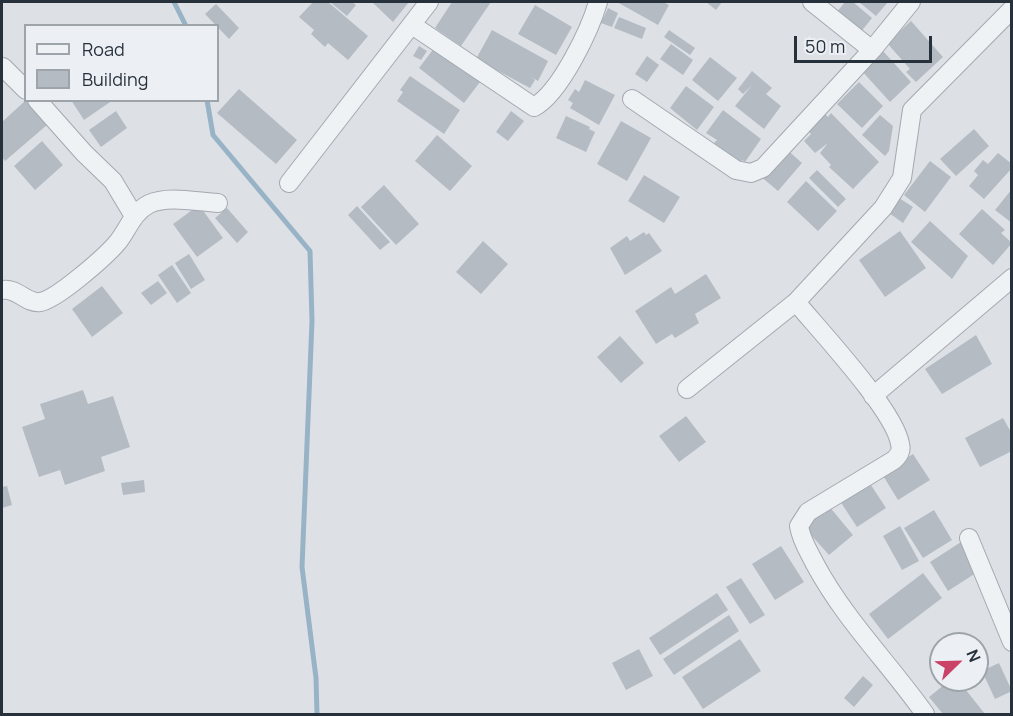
<!DOCTYPE html>
<style>
body{margin:0}
#map{position:relative;width:1013px;height:716px;overflow:hidden;background:#dde1e6;font-family:Manrope,sans-serif}
canvas{display:block}
.frame{position:absolute;inset:0;border:3px solid #27313c;pointer-events:none}
.legend{position:absolute;left:24px;top:24px;width:195px;height:78px;box-sizing:border-box;background:#ecf0f4;border:2px solid #9da4aa;margin:0;padding:8px 10px;list-style:none;font-size:18px;color:#27313c}
.legend li{display:flex;align-items:center;gap:12px;height:30px}
.legend b{width:30px;border:2px solid #9da4aa}
.north{position:absolute;left:929px;top:632px;width:60px;height:60px;box-sizing:border-box;background:#ecf0f4;border:2px solid #9da4aa;border-radius:50%;rotate:67deg;font-size:16px;font-weight:700;line-height:24px;text-align:center;color:#27313c}
.north::after{content:'';display:block;margin:auto;width:21px;height:27px;background:#ca4366;clip-path:polygon(50% 0,100% 100%,50% 72%,0 100%)}
.scale{position:absolute;left:794px;top:36px;width:138px;height:27px;box-sizing:border-box;border:3px solid #27313c;border-top:0;padding-left:8px;font-size:18px;line-height:21px;white-space:nowrap;color:#27313c;-webkit-text-stroke:4px #ecf0f4;paint-order:stroke}
</style>
<div id="map">
<canvas width="1013" height="716"></canvas>
<div class="frame"></div>
<ul class="legend">
<li><b style="height:8px;background:#eff2f5"></b>Road</li>
<li><b style="height:16px;background:#b4bbc3"></b>Building</li>
</ul>
<div class="north">N</div>
<div class="scale">50 m</div>
</div>
<script>
const g = document.querySelector('canvas').getContext('2d');
g.lineJoin = 'round';
function strokePath(path, color, width, dash) { g.strokeStyle = color; g.lineWidth = width; g.lineCap = dash ? 'butt' : 'round'; g.setLineDash(dash || []); g.stroke(path); }
function fill(path, color) { g.fillStyle = color; g.fill(path, 'evenodd'); }
strokePath(new Path2D(`
 M174,2L186,26
 M207,100L213,135L310,251L312,321L302,567L316,678L317,714`), '#98b3c6', 5);
fill(new Path2D(`
 M313,2H328L368,36L348,60L328,43L325,47L311,34L314,30L299,17Z
 M330,2H352L356,5L347,16Z
 M372,2H409L393,22Z
 M452,2H491L461,46L435,28Z
 M617,2H663L669,5L658,25Z
 M706,2H722L716,10Z
 M845,2H853L872,18L860,33L836,13Z
 M859,2H888L876,16Z
 M216,4L239,28L229,39L205,14Z
 M535,5L572,27L556,55L518,34Z
 M608,8L618,13L612,27L601,23Z
 M619,17L646,28L642,39L614,28Z
 M911,21L943,57L916,82L906,72L910,69L887,43Z
 M492,30L548,61L538,81L531,77L535,80L530,88L476,59Z
 M669,30L695,48L690,55L664,37Z
 M671,44L693,60L683,75L660,59Z
 M419,46L427,51L421,60L413,56Z
 M435,47L480,82L464,103L419,68Z
 M883,51L911,82L890,102L861,70Z
 M647,56L659,65L647,82L635,74Z
 M710,57L737,78L718,101L692,80Z
 M752,71L772,88L766,94L781,106L764,129L735,106L752,85L743,94L738,89Z
 M410,76L460,110L444,134L397,101L403,92L400,90Z
 M585,80L615,95L599,125L570,108L573,103L568,100L575,89L579,92Z
 M859,82L883,106L862,128L837,104Z
 M686,86L714,107L697,130L670,108Z
 M239,89L297,140L276,164L217,113Z
 M26,100L47,125L5,161L2,157V122Z
 M71,100H113L84,120Z
 M723,110L761,139L745,162L742,160L741,163L714,143L717,140L706,133Z
 M116,111L127,128L101,147L89,130Z
 M511,111L524,121L508,141L496,132Z
 M824,113L828,117L831,113L879,162L853,189L829,167L831,165L820,153L828,143L815,153L804,141L811,134L807,130Z
 M880,115L893,126L889,151L885,156L862,135Z
 M566,116L590,127L589,129L595,132L586,152L556,138Z
 M621,121L651,138L627,181L597,164Z
 M974,129L989,146L956,176L940,159Z
 M437,135L472,166L450,191L415,161Z
 M42,141L63,165L35,190L14,166Z
 M784,147L802,163L778,191L759,175Z
 M998,153L1012,164V168L984,199L969,186L978,175L974,171L983,160L988,164Z
 M930,161L951,177L925,212L904,195Z
 M817,170L846,199L838,207L809,178Z
 M644,175L680,197L664,223L628,201Z
 M806,181L837,211L818,231L787,202Z
 M384,185L419,224L396,245L361,207Z
 M1012,189V223L995,210Z
 M899,198L913,207L903,223L889,213Z
 M199,205L223,238L197,257L173,224Z
 M357,206L390,242L380,250L348,215Z
 M227,208L248,232L237,243L215,218Z
 M982,209L1005,230L1001,233L1012,243L993,265L959,234Z
 M930,221L968,256L952,279L911,242Z
 M900,231L926,268L885,297L859,260Z
 M644,232L646,235L649,233L662,251L625,275L610,248L627,236L630,241Z
 M483,241L508,264L481,294L456,272Z
 M189,254L205,280L191,289L175,263Z
 M172,265L191,293L177,303L158,275Z
 M706,274L721,298L695,314L699,323L675,338L672,334L656,344L635,311L671,287L675,294Z
 M158,281L167,293L151,305L141,293Z
 M102,286L123,313L92,337L72,309Z
 M976,335L992,364L942,394L925,369Z
 M620,336L644,363L621,383L597,357Z
 M83,390L88,404L113,396L130,447L101,457L105,471L65,485L60,470L39,477L22,427L45,419L40,404Z
 M686,416L706,442L679,462L659,436Z
 M1003,418L1012,434V451L980,467L965,438Z
 M913,454L930,480L898,500L882,474Z
 M867,479L886,508L857,527L838,498Z
 M144,480L145,492L123,495L121,483Z
 M7,486L12,505L2,508V487Z
 M828,505L853,535L829,555L803,526Z
 M934,510L952,540L923,558L904,528Z
 M900,526L919,561L902,570L883,536Z
 M961,542L979,571L948,591L930,562Z
 M781,546L804,582L775,600L752,564Z
 M923,573L942,598L888,639L869,614Z
 M741,578L765,615L750,624L726,587Z
 M717,593L728,610L660,655L649,638Z
 M729,615L739,631L674,675L663,659Z
 M740,639L761,671L703,709L682,677Z
 M639,649L653,676L626,690L612,663Z
 M999,663L1012,691L995,699L982,671Z
 M863,676L873,685L854,707L844,698Z
 M950,680H958L985,714H943L929,697Z`), '#b4bbc3');
const minor = new Path2D(`
 M812,2L872,50
 M412,25L534,107C560,93 590,30 598,2
 M3,67L26,90
 M632,99L736,170L751,173L763,168L872,50L911,2
 M37,100L84,153L113,181L134,216
 M289,183L429,2
 M2,290C17,287 26,304 40,302C56,300 105,257 117,243C128,230 132,213 149,204C168,195 197,202 218,203
 M796,302C820,331 895,411 900,444C902,451 899,455 894,460L808,512L799,526C801,540 809,552 815,564C845,620 889,663 925,714
 M687,389L796,302L883,208L902,178L912,110L1012,9
 M873,396L1012,278
 M969,538L1012,642`);
strokePath(minor, '#a3a9b0', 20);
strokePath(minor, '#eff2f5', 18);
</script>
